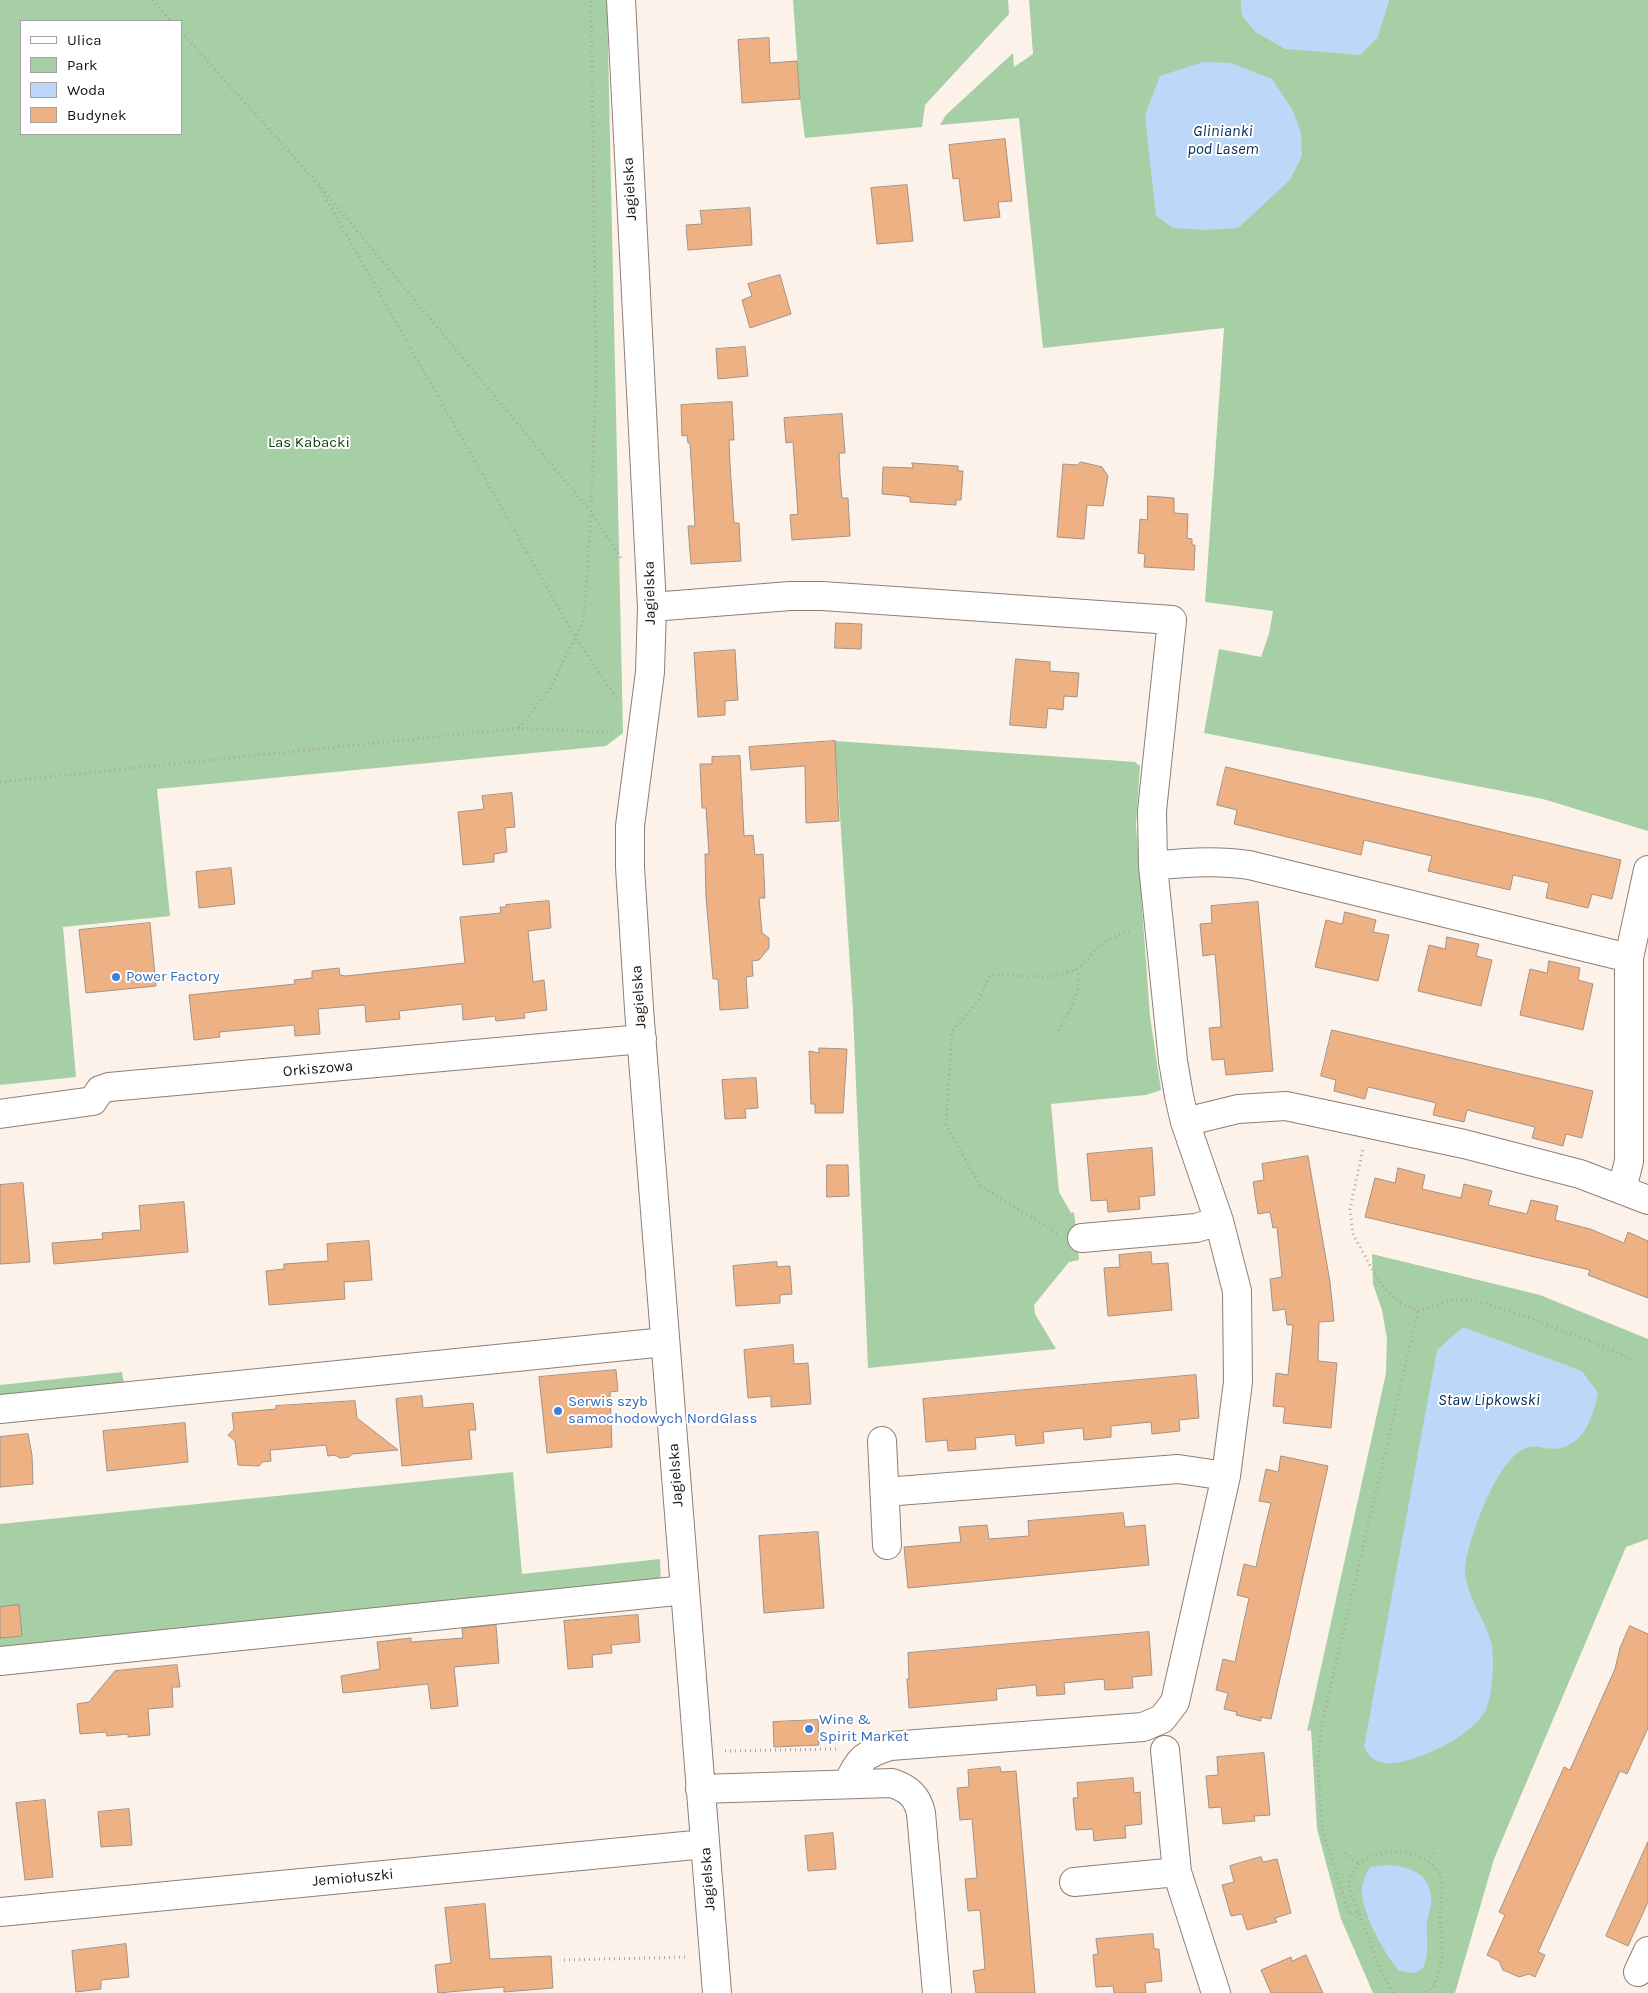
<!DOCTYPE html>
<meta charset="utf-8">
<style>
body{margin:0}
#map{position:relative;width:1648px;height:1993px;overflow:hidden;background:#fdf2ea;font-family:Karla,sans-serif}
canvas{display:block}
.legend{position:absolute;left:20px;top:20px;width:162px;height:115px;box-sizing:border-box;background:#fff;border:1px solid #a3a09f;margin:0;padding:6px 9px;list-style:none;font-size:15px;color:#19120e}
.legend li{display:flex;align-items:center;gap:10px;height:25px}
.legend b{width:25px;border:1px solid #a3a09f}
</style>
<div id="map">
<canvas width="1648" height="1993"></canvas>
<ul class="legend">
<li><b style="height:6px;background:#fff"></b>Ulica</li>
<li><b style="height:14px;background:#a6cfa5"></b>Park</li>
<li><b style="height:14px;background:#bdd7f9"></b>Woda</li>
<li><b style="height:14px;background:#edb184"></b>Budynek</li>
</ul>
</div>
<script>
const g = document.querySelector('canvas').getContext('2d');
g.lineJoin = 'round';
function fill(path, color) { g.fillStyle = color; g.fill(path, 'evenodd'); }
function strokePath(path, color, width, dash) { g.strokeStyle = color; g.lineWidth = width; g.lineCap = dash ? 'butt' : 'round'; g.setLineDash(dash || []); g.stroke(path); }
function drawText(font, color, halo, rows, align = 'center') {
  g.font = font + ' Karla,sans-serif'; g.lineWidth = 4; g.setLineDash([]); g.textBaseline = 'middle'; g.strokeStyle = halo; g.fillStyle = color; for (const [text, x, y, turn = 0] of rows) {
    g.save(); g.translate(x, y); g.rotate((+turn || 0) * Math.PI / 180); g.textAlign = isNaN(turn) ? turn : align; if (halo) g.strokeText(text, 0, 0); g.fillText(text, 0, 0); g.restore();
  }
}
fill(new Path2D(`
 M0,0H607L623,733L606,746L157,789L170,916L63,927L76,1077L0,1085ZM21,21H181V134H21Z
 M793,0H1008L1009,14L925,105L922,127L805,138L800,99Z
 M1029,0H1241L1242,15L1256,32L1286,49L1377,38L1389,0H1648V831L1543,799L1204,733L1219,649L1261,657L1269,634L1273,611L1205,602L1224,328L1043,348L1019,118L940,125L946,115L1013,53L1014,67L1033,54Z
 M835,741L1107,760L1135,762L1140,766L1136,825L1150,1016L1161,1090L1146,1095L1051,1104L1059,1192L1071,1213L1074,1212L1079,1260L1069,1262L1034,1305L1035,1314L1056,1349L868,1368L853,1011Z
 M1372,1254L1540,1295L1648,1339V1539L1626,1547L1494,1859L1455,1993H1373L1341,1919L1317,1829L1311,1730L1307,1731L1386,1373L1387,1339L1382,1310L1373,1284Z
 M122,1372L124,1384L0,1397V1385Z
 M513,1472L522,1574L660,1559L661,1585L0,1653V1524Z`), '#a6cfa5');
fill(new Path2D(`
 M1241,0H1389L1377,38L1360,55L1286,49L1256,32L1242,15Z
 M1203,62L1231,63L1272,79L1292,109L1301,132L1302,156L1290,180L1238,228L1205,230L1173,228L1156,216L1145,115L1160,76Z
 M1463,1327L1582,1371L1598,1393C1593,1416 1586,1442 1560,1448C1550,1451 1539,1445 1529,1447C1512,1451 1497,1477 1490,1492C1482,1507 1464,1555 1465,1571C1467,1598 1484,1617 1491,1642C1495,1659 1493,1693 1486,1709C1476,1732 1432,1754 1409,1760C1391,1765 1373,1767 1364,1747L1437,1350Z
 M1388,1865C1412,1867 1433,1875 1431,1903C1431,1909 1428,1915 1427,1922C1426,1940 1430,1951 1423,1968L1414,1973L1399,1971C1385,1955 1360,1910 1362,1889C1363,1880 1366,1874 1370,1867Z`), '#bdd7f9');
const building = new Path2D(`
 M769,38L770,63L797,61L800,99L742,103L738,40Z
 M1005,139L1012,201L998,202L1000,217L964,221L959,178L953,179L949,145Z
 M907,185L913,241L877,244L871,188Z
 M750,208L752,245L688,250L686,225L702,224L700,211Z
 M780,275L791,314L750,328L742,300L752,296L748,284Z
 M745,347L748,376L718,379L716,349Z
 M732,402L734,440H729L730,464L734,523H739L741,561L691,564L688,526H695L690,443H688L687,435L682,436L681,405Z
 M842,414L845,453H839L840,475L842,498H848L850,536L792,540L790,515L798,514L793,442L786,443L784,418Z
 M1081,462L1102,467L1108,476L1103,506L1087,505L1084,539L1057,537L1063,464L1077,465Z
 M912,463L958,466V471H963L961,500H956V505L910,502V497L905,496L882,494L883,467L913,468Z
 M1148,496L1174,498V513L1188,514L1187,538L1192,539V545H1195L1194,570L1144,567L1145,554L1138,553L1140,519L1147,520Z
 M836,623L862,624L861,649L835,648Z
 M735,650L738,700L725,701V715L698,717L694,653Z
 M1016,659L1050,662V671L1079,673L1077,697L1064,696L1063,710L1048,708L1046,728L1010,725Z
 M835,741L839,821L806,823L805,766L751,770L749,747Z
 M740,756L744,836L753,835L755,855L763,854L765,898H759L762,933L769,938V948L759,960L752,961L753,976L746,977L748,1008L720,1010L718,979H713L706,897L705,854H709L706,808H702L700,764H712V757Z
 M1226,767L1621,860L1612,899L1592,894L1588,908L1546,898L1549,883L1513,875L1510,890L1428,871L1432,856L1385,845L1364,840L1361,855L1234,824L1237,810L1217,805Z
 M512,793L515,827L505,828L507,852L494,854V862L463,865L458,812L484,809L482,796Z
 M231,868L235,904L199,908L196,872Z
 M549,901L551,928L528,931L533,982L544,980L547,1010L524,1013L525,1018L496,1021L495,1016L463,1020L462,1004L399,1011L400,1019L366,1022L365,1005L318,1009L320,1034L295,1036L294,1025L219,1032L220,1037L194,1040L189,995L295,984L294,980L312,978V971L339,968L340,975L346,976L465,963L460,917L501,913L500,907H506V905Z
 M1258,902L1273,1071L1226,1075L1224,1059L1212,1060L1209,1028L1221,1027L1220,1010L1215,954L1203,956L1200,924L1212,923L1211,906Z
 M1345,912L1376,920L1373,932L1389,935L1378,981L1315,967L1326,920L1342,924Z
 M150,923L156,986L86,993L79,930Z
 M1447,937L1479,944L1476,956L1492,960L1481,1006L1418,991L1429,945L1445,949Z
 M1549,961L1580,968L1578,980L1593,984L1583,1030L1520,1015L1530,969L1547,973Z
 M1332,1030L1593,1091L1582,1138L1566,1134L1563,1146L1532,1138L1535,1127L1467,1110L1464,1122L1433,1115L1436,1103L1420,1099L1368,1087L1365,1099L1334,1091L1336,1080L1321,1076Z
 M819,1048L847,1049L843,1113H815V1104H811L809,1051L819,1053Z
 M756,1078L758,1108L745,1109L746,1118L725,1119L722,1080Z
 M1152,1148L1155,1195L1139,1197L1140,1209L1108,1212L1107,1200L1091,1201L1087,1154Z
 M1308,1156L1330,1282L1334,1321L1319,1322L1318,1361L1337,1363L1331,1428L1283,1423L1285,1407L1273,1406L1276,1373L1288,1375L1293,1325H1287L1285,1309L1273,1311L1270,1279L1282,1277L1277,1227L1273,1228L1270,1212L1258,1214L1253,1182L1264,1180L1262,1164Z
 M827,1165H848L849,1196L827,1197Z
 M1398,1168L1425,1175L1422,1189L1461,1198L1464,1184L1492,1191L1488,1205L1527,1214L1531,1200L1558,1206L1555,1220L1590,1229L1624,1243L1628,1232L1648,1241V1298L1588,1275L1590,1270L1365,1217L1375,1178L1395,1183Z
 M23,1183L30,1262L0,1264V1185Z
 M184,1202L188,1252L54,1264L52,1243L103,1239L102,1233L141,1230L139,1206Z
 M369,1241L372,1280L344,1282L345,1299L269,1305L266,1271L284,1269V1264L328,1261L327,1244Z
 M1151,1252L1152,1264L1168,1263L1172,1310L1108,1316L1104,1268L1120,1267L1119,1255Z
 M777,1262V1267L790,1266L792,1294L780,1295V1303L736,1306L733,1266Z
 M793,1345L794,1364L808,1363L811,1404L771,1407V1396L748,1398L744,1350Z
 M616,1370L618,1391L610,1392L612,1447L547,1453L539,1377Z
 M1196,1375L1199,1418L1179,1420L1180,1431L1152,1434L1151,1422L1111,1426V1437L1084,1440L1083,1428L1043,1432L1044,1443L1016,1446L1015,1434L975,1438L976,1449L948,1451L947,1440L926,1442L923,1399Z
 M422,1396L423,1408L473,1403L476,1430H469L472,1459L402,1466L396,1399Z
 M355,1401L357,1418L398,1450L352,1454L349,1457L340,1458L335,1455L328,1456L326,1445L283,1449L270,1450L271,1461L262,1462L259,1466L238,1465L235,1441L228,1435L234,1429L232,1413L276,1409V1406Z
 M185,1423L188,1462L107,1471L103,1431Z
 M28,1434L32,1455L33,1484L0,1487V1437Z
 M1281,1456L1328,1466L1271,1719L1261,1717V1721L1236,1715L1237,1712L1224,1709L1228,1693L1216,1690L1223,1659L1235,1662L1249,1598L1237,1595L1244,1564L1256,1567L1264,1531L1271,1503L1259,1501L1266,1469L1278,1472Z
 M1123,1513L1125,1527L1145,1525L1149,1565L908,1588L904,1547L961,1542L959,1527L987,1525L989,1539L1029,1536L1028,1521Z
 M818,1532L824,1608L764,1613L759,1536Z
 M19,1605L22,1636L0,1638V1607Z
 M638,1615L640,1642L611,1645L612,1653L592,1655L593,1667L568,1669L564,1621Z
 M496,1625L499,1663L454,1667L458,1706L431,1709L428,1684L343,1693L341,1676L380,1669L377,1642L411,1638V1642L463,1638L462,1629Z
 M1630,1626L1648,1634V1728L1627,1774L1620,1771L1557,1910L1538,1952L1545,1955L1535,1977L1529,1974L1519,1977L1503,1970L1499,1961L1487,1955L1505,1915L1499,1912L1564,1767L1570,1770L1615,1669L1620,1648Z
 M1149,1632L1152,1675L1132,1677L1133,1688L1105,1690L1104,1679L1064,1683L1065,1694L1037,1696L1036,1685L996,1689L997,1700L909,1708L907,1679H909L908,1653Z
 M177,1665L180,1687H172L173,1707L148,1709L150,1735L128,1737V1734L107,1736L106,1732L80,1734L77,1704L89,1702L115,1671Z
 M818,1720L819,1745L774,1747L773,1722Z
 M1264,1753L1270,1815L1254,1816L1255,1821L1223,1824L1221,1807L1209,1808L1206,1776L1218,1775L1217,1757Z
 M1000,1767L1001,1772L1016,1771L1035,1993H976L973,1971L985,1969L980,1910L968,1911L965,1879L977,1878L972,1819L960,1820L957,1788L969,1787L968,1770Z
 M1133,1778L1134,1793L1140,1792L1142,1824L1125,1826L1126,1838L1110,1839L1094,1841L1093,1829L1076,1830L1073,1798H1078L1077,1783Z
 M45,1800L53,1877L25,1880L16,1803Z
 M129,1809L132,1845L101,1847L98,1812Z
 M833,1833L836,1869L808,1871L805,1836Z
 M1648,1842V1902L1628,1946L1606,1936Z
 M1261,1857L1263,1862L1277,1859L1291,1913L1275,1918L1277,1922L1247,1930L1242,1914L1231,1916L1222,1885L1234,1882L1230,1866Z
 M485,1904L490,1959L551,1956L553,1988L504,1992V1987L438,1993L435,1965L451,1963L445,1908Z
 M1153,1934L1154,1949H1159L1162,1981L1145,1983L1146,1993H1114L1113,1986L1096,1987L1093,1955L1098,1954L1096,1939Z
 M126,1944L129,1977L101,1980V1989L76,1992L72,1951Z
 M1306,1955L1323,1993H1271L1261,1970L1291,1957L1292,1961Z`);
fill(building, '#edb184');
strokePath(building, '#a39286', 1);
const minor = new Path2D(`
 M621,0L652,607L650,672L630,826V867L639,1009L717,1993
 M652,607L790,596H822L1172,620L1152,811L1153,866L1173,1061L1179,1096L1185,1122L1219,1221L1237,1291L1238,1382L1226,1476L1175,1702L1162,1719L1143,1727L890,1746C865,1754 858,1759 848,1784
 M1153,866C1186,862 1217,860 1249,865L1629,958
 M0,1114L93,1101L100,1090L109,1087L642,1039
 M1185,1122L1238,1109L1286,1106L1464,1144L1580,1174L1648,1200
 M1622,1189L1629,1161V958L1648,870
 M1082,1238L1196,1228L1219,1221
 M0,1409L665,1342
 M882,1441L887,1545
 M885,1492L1178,1469L1226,1476
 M0,1661L685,1590
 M1165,1750L1177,1872L1216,1993
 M700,1789L892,1783C909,1789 917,1796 921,1813L937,1993
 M1074,1882L1177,1872
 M0,1912L705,1844
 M1638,1972L1648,1951`);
strokePath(minor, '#8f7e73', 30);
strokePath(new Path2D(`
 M152,0L171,21
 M181,32L313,178L591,512L621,558
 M319,187L575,637L618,700
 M519,728L550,689L584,619L591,512L596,378L591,0
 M0,782L519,728L614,733
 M1059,1031C1067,1014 1085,987 1076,969
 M1057,1233L980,1186L946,1125L952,1032L979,1000L990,975C1019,973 1047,983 1075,969C1086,963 1093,951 1104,943C1112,937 1122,933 1132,930
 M1418,1311L1450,1300L1470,1299L1527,1317L1613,1350L1631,1359
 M725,1751L837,1749
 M1345,1853L1359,1864
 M1428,1862L1435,1852
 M1357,1912L1349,1914L1322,1828L1318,1764L1321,1727L1418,1311L1401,1303L1380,1284L1353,1234L1350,1209L1363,1149
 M564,1960L686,1957
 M1393,1993L1378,1964L1349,1887C1352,1842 1421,1843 1439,1873C1441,1876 1442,1883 1442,1887C1443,1896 1440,1905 1440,1914C1440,1928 1443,1943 1442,1957C1441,1967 1437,1977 1434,1986L1425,1993`), '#aea49e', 3, [1, 4]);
strokePath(minor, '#fff', 28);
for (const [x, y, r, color] of [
 [116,977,5,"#3f7fe0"],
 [558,1411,5,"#3f7fe0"],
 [809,1729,5,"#3f7fe0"]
]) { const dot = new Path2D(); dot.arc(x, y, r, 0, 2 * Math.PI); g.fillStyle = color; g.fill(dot); strokePath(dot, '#fff', 2); }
drawText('15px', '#19120e', '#fff', [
 ["Jagielska",630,189,-93],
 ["Jagielska",650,593,-91],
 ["Jagielska",639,997,-94],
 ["Orkiszowa",318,1069,-5],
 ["Jagielska",676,1475,-94],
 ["Jemiołuszki",353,1878,-5],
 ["Jagielska",708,1879,-94]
]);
drawText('15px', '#063f0c', '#fff', [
 ["Las Kabacki",309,443]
]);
drawText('15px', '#366cbe', '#fff', [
 ["Power Factory",126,977],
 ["Serwis szyb",568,1402],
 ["samochodowych NordGlass",568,1419],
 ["Wine &",819,1720],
 ["Spirit Market",819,1737]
], 'left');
drawText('italic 16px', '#002a5a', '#fff', [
 ["Glinianki",1223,131],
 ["pod Lasem",1223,149],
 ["Staw Lipkowski",1489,1400]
]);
</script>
